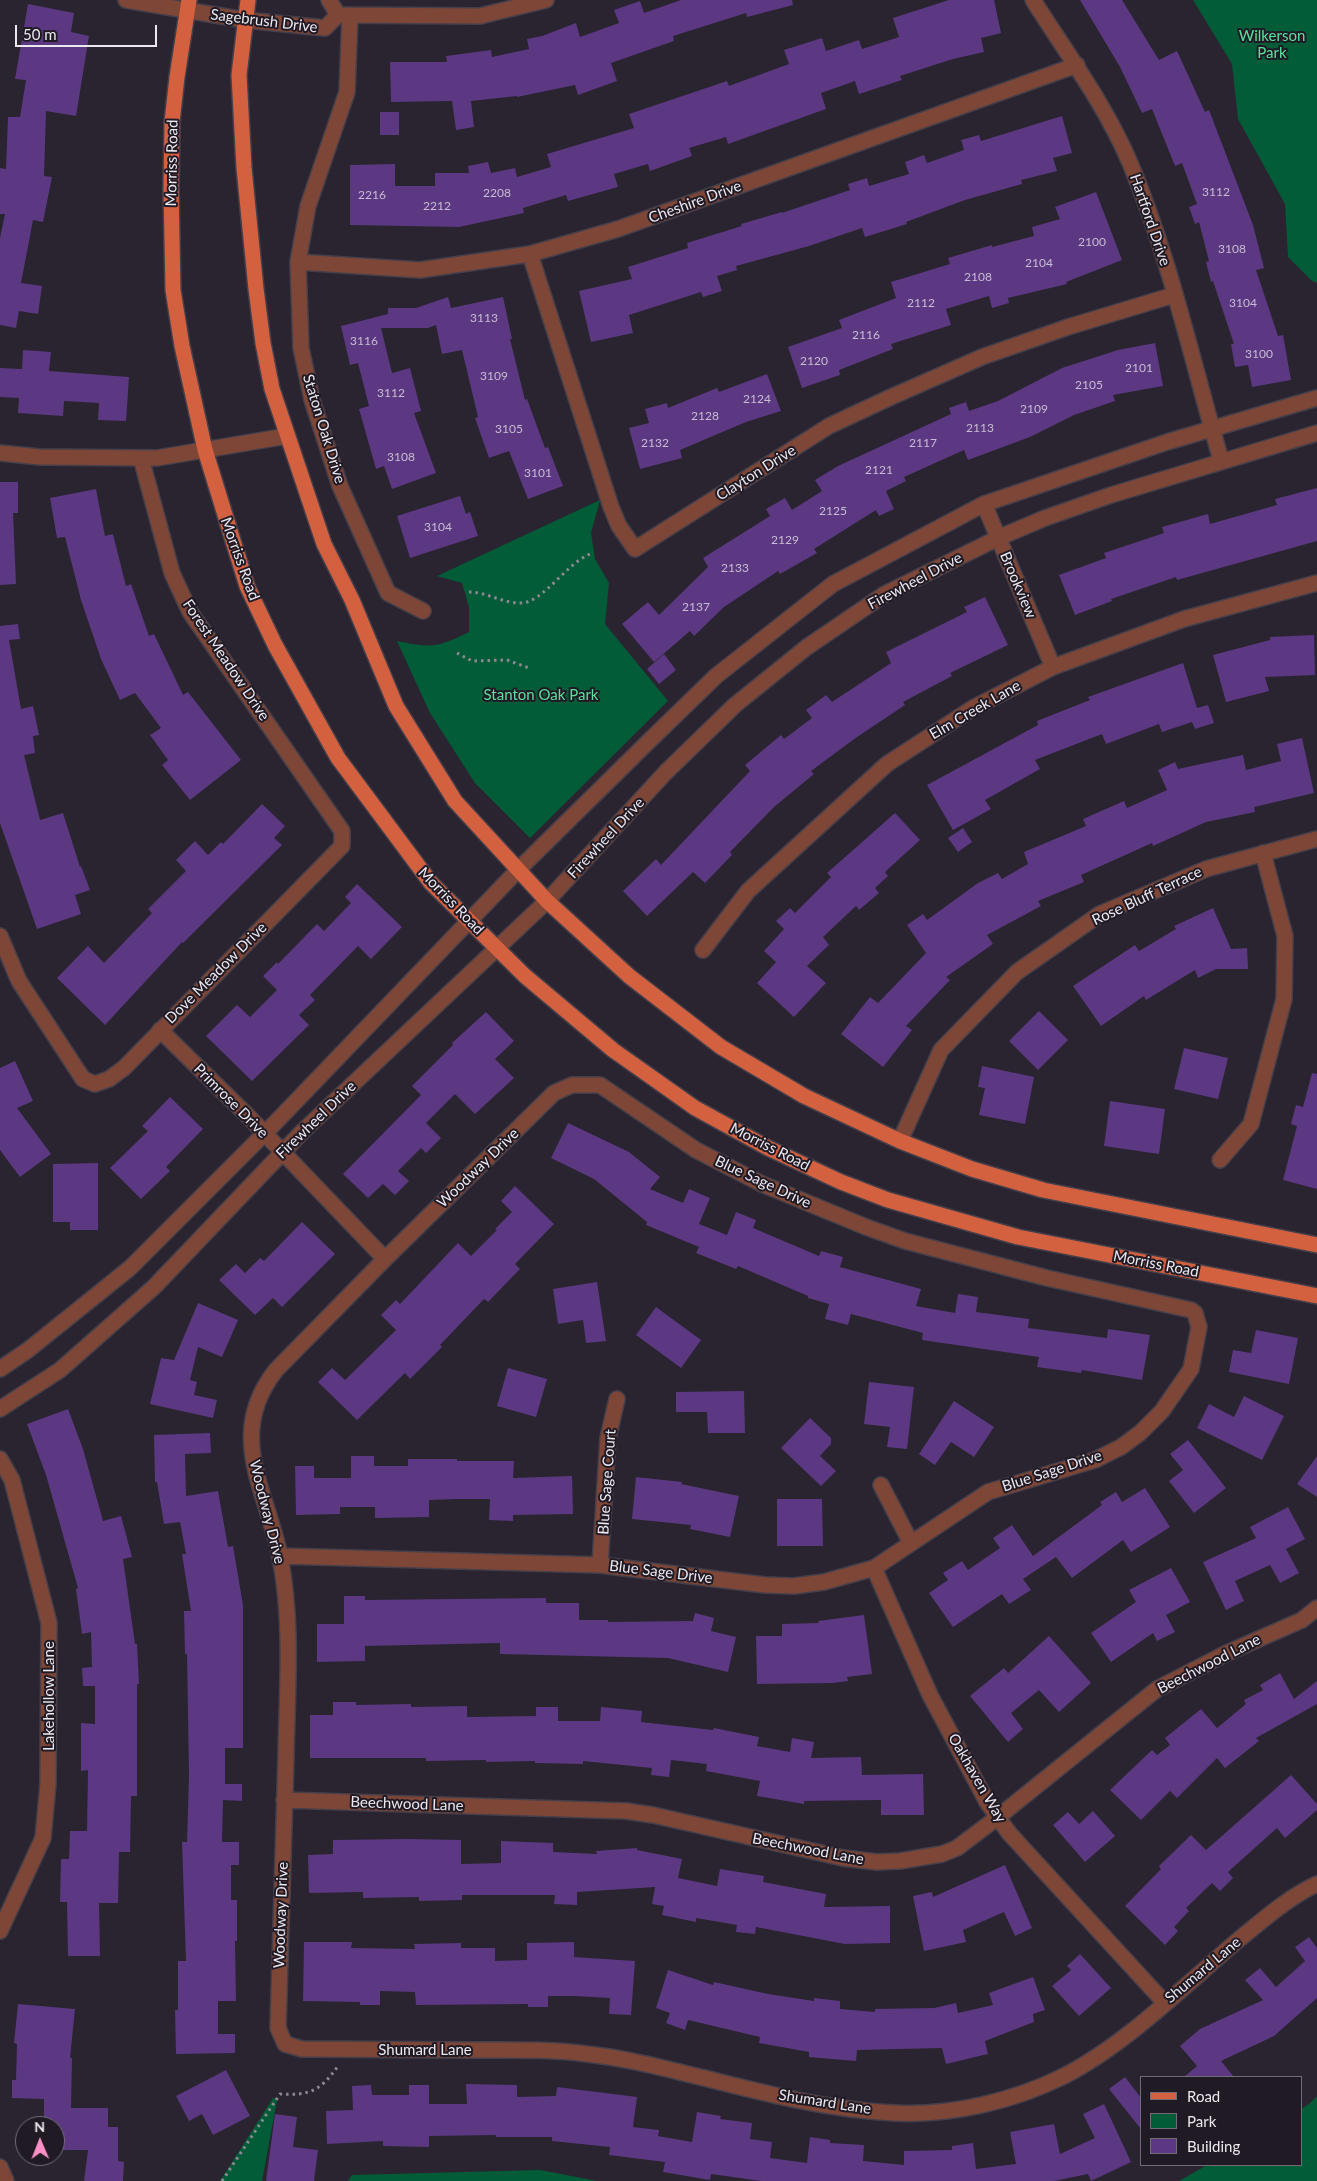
<!DOCTYPE html>
<style>
body{margin:0}
#map{position:relative;width:1317px;height:2181px;overflow:hidden;background:#29242f;font-family:Lato,sans-serif}
canvas{display:block}
.legend{position:absolute;left:1140px;top:2076px;width:162px;height:90px;box-sizing:border-box;background:#201a25;border:1px solid #726c76;margin:0;padding:6px 9px;list-style:none;font-size:15px;color:#ece8f0}
.legend li{display:flex;align-items:center;gap:10px;height:25px}
.legend b{width:25px;border:1px solid #726c76}
.north{position:absolute;left:15px;top:2116px;width:50px;height:50px;box-sizing:border-box;background:#201a25;border:1px solid #726c76;border-radius:50%;rotate:359deg;font-size:14px;font-weight:700;line-height:20px;text-align:center;color:#ece8f0}
.north::after{content:'';display:block;margin:auto;width:18px;height:22px;background:#fb8fc5;clip-path:polygon(50% 0,100% 100%,50% 72%,0 100%)}
.scale{position:absolute;left:15px;top:25px;width:142px;height:22px;box-sizing:border-box;border:2px solid #ece8f0;border-top:0;padding-left:6px;font-size:15px;line-height:18px;white-space:nowrap;color:#ece8f0;-webkit-text-stroke:4px #201a25;paint-order:stroke}
</style>
<div id="map">
<canvas width="1317" height="2181"></canvas>
<ul class="legend">
<li><b style="height:6px;background:#d3603f"></b>Road</li>
<li><b style="height:14px;background:#025c38"></b>Park</li>
<li><b style="height:14px;background:#5b3881"></b>Building</li>
</ul>
<div class="north">N</div>
<div class="scale">50 m</div>
</div>
<script>
const g = document.querySelector('canvas').getContext('2d');
g.lineJoin = 'round';
function fill(path, color) { g.fillStyle = color; g.fill(path, 'evenodd'); }
function strokePath(path, color, width, dash) { g.strokeStyle = color; g.lineWidth = width; g.lineCap = dash ? 'butt' : 'round'; g.setLineDash(dash || []); g.stroke(path); }
function drawText(font, color, halo, rows, align = 'center') {
  g.font = font + ' Lato,sans-serif'; g.lineWidth = 4; g.setLineDash([]); g.textBaseline = 'middle'; g.strokeStyle = halo; g.fillStyle = color; for (const [text, x, y, turn = 0] of rows) {
    g.save(); g.translate(x, y); g.rotate((+turn || 0) * Math.PI / 180); g.textAlign = isNaN(turn) ? turn : align; if (halo) g.strokeText(text, 0, 0); g.fillText(text, 0, 0); g.restore();
  }
}
fill(new Path2D(`
 M1193,0H1317V283L1312,281L1288,257L1285,204L1238,119L1232,64Z
 M600,500L591,533L595,559L609,583L605,624L668,701L530,838L475,783L430,713L397,641C431,648 437,648 469,632V607L462,583L437,576Z
 M1317,2096V2181H1179L1207,2165H1301V2109L1309,2104Z
 M273,2098L277,2100L262,2181H220Z
 M540,2170L597,2181H348L352,2175Z`), '#025c38');
fill(new Path2D(`
 M681,0H792L793,5L747,17L746,13L673,36L674,41L611,63L617,81L578,95L575,85L517,97V96L471,101L474,127L456,130L452,101L391,102L390,62H447L446,56L491,50L492,57L529,49L527,39L542,36L576,23L580,37L619,23L614,10L640,1L644,13Z
 M949,0H994L1001,33L981,38L984,52L953,59L900,76L902,80L859,94L855,81L821,93L826,109L728,144L726,137L689,148L692,156L650,171L648,164L614,174L618,187L568,201L566,195L523,208L524,213L459,227L350,225V165L395,164V186H435V173H469L468,166L488,162L491,173L515,168L517,177L551,167L547,154L634,128L629,114L727,81L729,86L789,64L784,50L822,38L826,51L859,40L862,49L899,37L893,18Z
 M1080,0H1122L1159,60L1177,51L1205,112L1209,110L1253,225L1264,268L1256,270L1278,336L1283,335L1291,380L1252,387L1248,365L1235,367L1231,344H1234L1213,281L1211,282L1206,262L1209,261L1199,222L1195,224L1189,207L1197,204L1182,163L1175,166L1152,109L1142,113L1120,67Z
 M28,4L74,13L71,32L89,36L76,116L46,111L44,176L52,177L43,222L33,220L21,283L42,286L38,314L19,311L16,328L0,325V238L5,214H0V168L6,169L8,117H20L26,80L15,79Z
 M380,112H399V135H380Z
 M1062,116L1072,153L1053,158L1057,171L1021,180L1022,184L965,200L906,222L907,224L865,237L862,228L809,246L736,266L737,270L717,276L722,291L703,297L701,292L629,315L633,333L591,342L579,291L632,279L628,267L688,248L687,243L742,226L741,224L782,212V213L850,190L848,184L867,178L869,186L909,174L905,162L924,155L927,163L964,150L961,140L979,135L981,141Z
 M1096,192L1122,260L1066,282L1067,284L1008,298L1009,303L992,308L989,296L946,309L951,325L891,344L893,349L839,370L840,375L802,388L788,347L842,328L839,320L896,298L891,282L950,264L948,258L992,245V247L1034,236L1032,227L1060,219L1055,207Z
 M448,297L451,308L503,297L512,339H510L525,400L527,399L545,448L548,447L563,486L528,499L509,451L489,458L475,418L478,417L462,350L442,354L436,325L428,328H381L392,373L410,368L421,411L414,413L436,473L392,489L384,466L376,469L359,409L369,406L358,363L350,365L341,326L388,314V308H416Z
 M1155,343L1163,386L1113,395L1115,401L1074,415L1030,437L968,460L964,450L904,477L906,481L886,491L894,509L879,516L876,510L814,549L817,553L780,574L778,571L724,607L694,636L690,631L654,662L622,624L648,602L659,615L708,567L703,558L770,516L766,509L785,498L792,510L822,491L815,480L838,466L951,414L949,408L966,402L969,411L998,401L1062,368L1118,350Z
 M23,350L51,352L49,371L129,377L126,421L98,420L99,403L64,401L63,416L18,413L19,398L0,397V368L22,369Z
 M767,374L781,411L746,422L680,450L682,458L640,469L629,428L649,423L645,409L667,403L668,408L717,388L719,392Z
 M0,482H18V513H13L16,584L0,585Z
 M1317,488V541L1177,580L1176,577L1111,599L1112,601L1075,615L1059,575L1106,558L1104,553L1164,533L1162,527L1208,514L1210,524L1277,505L1275,499Z
 M96,489L105,536L113,534L126,586L131,584L149,636L154,634L183,695L188,692L241,760L190,800L162,765L168,760L150,735L161,728L135,693L120,700L101,659L81,600L65,537L57,538L50,498Z
 M460,496L466,514L470,512L478,536L410,558L397,516Z
 M985,597L1008,645L950,673L952,676L903,702L905,705L857,737L811,771L814,774L774,807L730,852L732,855L705,883L693,872L647,916L623,891L656,859L661,865L750,771L745,765L781,735L784,739L812,718L806,710L826,695L832,702L891,663L886,652L967,612L964,607Z
 M18,624L20,639L9,640L21,709L33,706L39,735L33,736L35,753L24,755L40,820L63,813L80,867L81,866L90,890L75,895L81,914L37,929L0,823V626Z
 M1314,635L1315,675L1265,677L1269,691L1226,702L1213,655L1270,640V637Z
 M664,654L676,670L659,684L647,669Z
 M1183,663L1197,708L1208,705L1214,723L1195,729L1192,722L1162,732L1159,724L1106,744L1102,734L1035,760L1040,769L985,800L991,809L953,830L927,785L1038,725L1037,721L1090,700L1088,697Z
 M1302,738L1314,793L1254,807L1255,812L1206,822L1153,846L1152,843L1081,875L1084,882L1038,901L1041,906L987,935L993,944L946,977L950,980L906,1026L912,1030L883,1067L841,1034L870,997L878,1003L926,953L907,925L923,914L927,920L978,883L998,873L1002,879L1028,864L1024,852L1086,826L1083,819L1124,801L1127,808L1167,790L1158,770L1175,762L1178,769L1243,755L1246,770L1281,761L1277,744Z
 M262,804L285,826L274,838L282,845L183,943L182,942L105,1025L57,978L88,946L104,963L152,913L148,909L186,871L176,860L195,841L208,855L221,842L223,844Z
 M895,813L920,840L885,872L888,876L875,888L879,893L859,910L856,906L823,937L829,945L807,966L826,983L794,1017L757,983L776,962L764,951L784,929L776,921L790,908L795,913L831,877L827,873Z
 M963,828L972,842L958,852L948,838Z
 M357,884L402,927L371,959L358,946L310,995L315,1000L299,1015L309,1025L252,1081L206,1036L237,1005L250,1017L277,990L263,976L277,962L278,964L317,924L324,931L351,903L345,897Z
 M1213,908L1231,949L1247,948L1248,969H1216L1198,978L1195,970L1146,1000L1144,996L1101,1026L1073,986L1135,945L1139,951L1176,929L1174,926Z
 M1039,1011L1068,1040L1038,1070L1009,1041Z
 M486,1012L514,1041L495,1059L514,1078L475,1114L455,1094L426,1123L441,1138L426,1153L421,1148L398,1171L409,1181L395,1195L383,1184L368,1198L343,1174L421,1095L412,1086L453,1045L452,1043Z
 M1184,1048L1228,1058L1218,1099L1174,1089Z
 M15,1061L33,1101L17,1108L51,1154L20,1177L0,1150V1068Z
 M982,1066L1034,1077L1025,1124L979,1115L985,1088L978,1087Z
 M1312,1073L1317,1074V1189L1283,1180L1297,1126L1291,1124L1296,1105L1303,1107Z
 M170,1097L203,1129L166,1167L170,1171L141,1199L110,1168L148,1131L142,1126Z
 M1110,1101L1165,1109L1159,1154L1104,1146Z
 M568,1123L629,1152L660,1177L650,1189L683,1203L689,1189L710,1198L699,1224L727,1235L736,1212L756,1220L753,1228L819,1256L821,1251L843,1257L840,1267L921,1289L916,1306L955,1313L958,1294L978,1297L976,1312L1029,1319L1028,1328L1107,1338L1108,1329L1150,1335L1142,1380L1082,1370L1081,1373L1037,1367L1039,1357L922,1340L923,1333L851,1314L848,1325L825,1319L829,1304L808,1298V1296L738,1266L736,1269L696,1253L699,1247L646,1225L647,1222L594,1179L551,1158Z
 M98,1163V1230H70V1222H53V1164Z
 M515,1186L554,1224L515,1264L520,1269L488,1302L484,1299L440,1345L442,1347L410,1379L405,1373L357,1420L318,1382L332,1368L345,1380L396,1330L381,1315L396,1300L400,1304L458,1243L471,1256L497,1230L495,1229L512,1212L501,1201Z
 M302,1222L335,1254L282,1307L273,1298L255,1315L219,1280L236,1264L245,1273L260,1258L264,1261Z
 M597,1282L606,1341L586,1343L583,1320L558,1324L553,1289Z
 M198,1303L238,1320L222,1357L198,1347L190,1380L197,1382L194,1395L217,1400L213,1418L150,1404L161,1358L174,1360Z
 M656,1307L701,1340L681,1368L636,1335Z
 M1256,1330L1298,1338L1289,1384L1229,1372L1233,1350L1251,1353Z
 M508,1368L547,1379L536,1417L497,1406Z
 M869,1382L914,1387L907,1449L887,1447L890,1427L864,1424Z
 M744,1391L745,1433H708L707,1412H676V1392Z
 M1244,1396L1284,1416L1262,1460L1197,1428L1209,1404L1234,1417Z
 M954,1401L994,1427L974,1457L951,1442L935,1465L919,1454Z
 M68,1409L83,1449L103,1521L121,1516L132,1557L123,1559L135,1644H137L139,1684H137V1796H131L130,1852H119L118,1903H99L100,1956H68L67,1902H60L61,1859H69L70,1831H87L88,1770L81,1771V1723L95,1724V1686H83L82,1668L92,1667L91,1632L82,1634L76,1589L78,1588L46,1475L27,1424Z
 M810,1418L831,1438V1444L820,1456L836,1471L821,1486L781,1448Z
 M210,1433L211,1453L185,1454L186,1496L218,1491L228,1547L233,1546L243,1605V1748H225V1784H242V1801L223,1800L222,1842H239V1865H231V1900H237V1941H235L236,2001H218V2034H235V2053L176,2054L175,2010H178V1961H186L182,1842H187L189,1776L187,1654H185L184,1611H191L182,1554H186L180,1522L164,1524L157,1482H155L154,1435Z
 M1188,1440L1226,1488L1194,1513L1169,1481L1183,1470L1170,1454Z
 M351,1456H374V1466H408V1459H457V1461H514L513,1478L572,1476L573,1514L513,1515V1521L489,1520L490,1499H456L429,1500V1517L375,1518V1507H340V1514L296,1515L295,1466H314V1478H351Z
 M1317,1456V1497L1297,1484Z
 M636,1477L682,1482L681,1484L739,1496L730,1537L690,1529L691,1525L632,1519Z
 M1145,1488L1170,1527L1131,1552L1123,1540L1072,1578L1056,1557L1023,1579L1031,1590L1009,1604L1002,1594L953,1627L929,1593L948,1580L943,1573L962,1561L968,1570L1000,1548L993,1538L1012,1525L1033,1556L1102,1505L1100,1502L1116,1492L1122,1502Z
 M777,1499H822L823,1546H777Z
 M1288,1507L1305,1539L1286,1549L1299,1573L1280,1583L1270,1565L1235,1581L1244,1601L1226,1610L1203,1562L1256,1538L1250,1527Z
 M1171,1568L1190,1602L1166,1615L1175,1632L1157,1641L1153,1633L1111,1662L1091,1633L1136,1602L1129,1590Z
 M344,1596H365V1600L546,1598V1603H579V1620H608V1622L693,1621L695,1613L714,1618L711,1631L736,1637L728,1672L668,1658L500,1654V1643L365,1646V1661L317,1662V1624H344Z
 M864,1615L872,1674L847,1677L848,1681L832,1683L757,1684L756,1636H782V1624L819,1623L818,1621Z
 M1049,1636L1091,1683L1059,1712L1039,1690L1011,1713L1023,1729L1008,1742L970,1696L1004,1668L1008,1673Z
 M1280,1673L1294,1699L1317,1681V1704L1256,1738L1259,1741L1225,1768L1217,1758L1177,1798L1170,1791L1141,1820L1110,1790L1152,1750L1157,1755L1170,1745L1165,1738L1201,1709L1217,1728L1246,1704L1244,1700L1263,1690L1260,1685Z
 M333,1702H356V1705L411,1704V1707L467,1706V1717L536,1716V1707H558V1721H600L601,1707L642,1711L641,1722L713,1730L714,1728L759,1737L757,1746L790,1752L792,1738L814,1742L811,1758L861,1757L862,1775L923,1774L924,1815H881V1800L804,1801V1804L757,1796L760,1781L706,1771L707,1764L671,1760L669,1777L651,1775L652,1768L583,1761V1764L535,1763V1761L486,1762V1760L426,1761V1758H310V1715H333Z
 M1291,1775L1317,1804V1810L1285,1838L1277,1828L1228,1872L1233,1878L1220,1891L1212,1883L1186,1908L1189,1911L1174,1927L1178,1931L1165,1945L1125,1906L1161,1869L1159,1866L1191,1835L1206,1850Z
 M1093,1811L1115,1836L1085,1862L1053,1825L1068,1812L1079,1824Z
 M408,1839L461,1840V1864L501,1863V1841L553,1843V1852L597,1854L596,1851L637,1848V1850L682,1859L678,1878L717,1886L720,1869L764,1876L763,1882L826,1894L824,1907L890,1906V1943L845,1944L756,1927L755,1934L736,1932L737,1925L696,1918V1922L662,1915L664,1906L652,1904L655,1887L577,1892V1905L554,1904L555,1895H462V1900L419,1901V1897L363,1898V1892L309,1893L308,1855L333,1854V1840Z
 M1005,1865L1032,1928L1015,1936L1004,1912L963,1930L966,1942L924,1951L913,1896L932,1892L933,1897Z
 M1309,1937L1317,1948V1998L1274,2036L1221,2061L1234,2077H1184L1197,2066L1180,2046L1200,2029L1263,2000L1245,1980L1260,1968L1276,1987L1305,1961L1295,1947Z
 M304,1942H352L351,1948L415,1949L414,1944L461,1943V1948H495V1961L527,1960V1943L574,1942V1957L635,1961L631,2015L609,2014L610,1998L575,1996H548V2007H528V2004L416,2005L415,1992L380,1991V2005H360V2002L303,2001Z
 M1080,1954L1111,1988L1079,2016L1052,1986L1071,1970L1067,1966Z
 M668,1970L713,1985L714,1982L768,1994L814,2001V1998L840,2001V2009L875,2012V2009L934,2008L956,2003L958,2013L993,2005L989,1993L1033,1977L1045,2010L1033,2014L1034,2022L985,2041L988,2054L946,2064L942,2048L857,2050L856,2061L809,2057V2052L759,2043L760,2037L688,2020L685,2030L666,2023L670,2013L656,2008Z
 M18,2004L75,2009L70,2058H72L71,2108H108V2127H118V2161L124,2162L123,2181H84L88,2150H55V2126H44V2099L12,2098V2080H16L17,2044L14,2043Z
 M226,2070L250,2116L213,2135L202,2114L189,2121L176,2096Z
 M1125,2077L1141,2098V2129L1109,2089Z
 M466,2084L517,2085V2097L556,2096L557,2087L637,2097L633,2127L659,2130L658,2136L692,2142L697,2112L721,2116L720,2119L752,2123L750,2139L772,2142L770,2158L807,2163L810,2137L830,2140V2143L864,2145L863,2161L904,2165V2151L952,2150V2146L973,2143L976,2169L1016,2164L1010,2132L1054,2124L1060,2154L1095,2138L1083,2114L1104,2104L1131,2162L1091,2181L1088,2174L1054,2181H761L711,2174L710,2180L663,2172L665,2162L609,2155L610,2147L552,2141V2137H496V2135L429,2136V2147L383,2146V2141L327,2144L326,2111L353,2110L352,2086L371,2085L372,2095H409V2085H429V2104H467Z
 M275,2114L297,2117L293,2147L318,2150L314,2181H266Z`), '#5b3881');
const minor = new Path2D(`
 M126,0L245,20L325,28L338,15L480,16L546,0
 M329,0L338,15
 M1033,0C1067,54 1105,104 1130,163C1170,258 1192,361 1221,460
 M350,15L347,92L308,206L298,262L301,348L312,400L340,486L388,593L423,611
 M530,254L611,507L619,526L635,549L829,426L891,397L982,357L1068,327L1174,295
 M298,262L420,270L530,254L618,229L1077,65
 M0,453L40,457L157,458L287,436
 M984,504L1053,667
 M0,936L19,981L83,1079L95,1084L109,1079L124,1068L342,846V831L190,612L172,573L141,458
 M703,950L748,891L887,764L973,708L1053,667L1184,619L1317,583
 M160,1030L248,1116L385,1259
 M900,1141L941,1050L1017,972L1100,914L1206,869L1317,839
 M1220,1160L1251,1124L1284,999L1285,936L1263,853
 M0,1369L28,1350L130,1268L275,1123L518,870L646,744L716,676L833,584L984,504L1167,442L1317,398
 M0,1409L60,1370L154,1287L302,1132L547,901L666,772L735,705L807,647L885,594L998,538L1045,518L1111,495L1317,433
 M0,1459L12,1480L49,1623L48,1784L43,1838L0,1931
 M881,1485L911,1543
 M280,1556L600,1565L765,1585L794,1586L824,1582L874,1568L988,1492L1095,1460L1121,1447L1140,1433L1162,1411L1191,1369L1199,1327L1195,1313L1191,1310L1047,1278L905,1241L866,1227L762,1184L696,1150L600,1085H572L554,1093L385,1259L276,1370C225,1435 267,1490 280,1557C293,1622 287,1691 286,1756C283,1847 281,1938 278,2028L285,2044L302,2049C359,2049 415,2050 472,2050C510,2050 549,2049 587,2054C625,2058 663,2068 700,2077C763,2093 829,2110 894,2113C951,2116 1014,2101 1064,2076C1126,2044 1184,1986 1237,1941C1263,1920 1287,1898 1317,1884
 M600,1565L608,1438L617,1399
 M874,1568L930,1695L987,1802L1009,1833L1165,2003
 M284,1800L626,1811L653,1815L843,1858L877,1862L900,1861L942,1854L957,1848L998,1817L1157,1689L1227,1653L1302,1620L1317,1608
 M0,2167L6,2181`);
const major = new Path2D(`
 M189,0L177,77L172,122L171,189L173,290L182,346L205,450L247,586L275,645L338,758L431,883L525,976L613,1050L695,1108L768,1148L841,1182L888,1200L1018,1237L1317,1296
 M248,0L239,75L244,168L256,289L263,343L272,389L324,544L352,600L396,706L455,801L547,901L629,976L721,1047L804,1096L900,1141L972,1169L1043,1190L1317,1245`);
strokePath(minor, '#443f4a', 18);
strokePath(major, '#443f4a', 18);
strokePath(new Path2D(`
 M469,592C487,592 504,604 522,603C544,601 566,564 590,554
 M457,653L472,661L507,660L529,668
 M222,2181L280,2094C310,2096 321,2090 338,2066`), '#8d8992', 3, [2.5, 4]);
strokePath(minor, '#7e4636', 15);
strokePath(major, '#d3603f', 15);
drawText('12px', '#c8bcd4', null, [
 ["3112",1216,192],
 ["2208",497,193],
 ["2216",372,195],
 ["2212",437,206],
 ["2100",1092,242],
 ["3108",1232,249],
 ["2104",1039,263],
 ["2108",978,277],
 ["2112",921,303],
 ["3104",1243,303],
 ["3113",484,318],
 ["2116",866,335],
 ["3116",364,341],
 ["3100",1259,354],
 ["2120",814,361],
 ["2101",1139,368],
 ["3109",494,376],
 ["2105",1089,385],
 ["3112",391,393],
 ["2124",757,399],
 ["2109",1034,409],
 ["2128",705,416],
 ["2113",980,428],
 ["3105",509,429],
 ["2132",655,443],
 ["2117",923,443],
 ["3108",401,457],
 ["2121",879,470],
 ["3101",538,473],
 ["2125",833,511],
 ["3104",438,527],
 ["2129",785,540],
 ["2133",735,568],
 ["2137",696,607]
]);
drawText('15px', '#ece8f0', '#201a25', [
 ["Sagebrush Drive",264,21,7],
 ["Morriss Road",172,163,-89],
 ["Cheshire Drive",695,202,-20],
 ["Hartford Drive",1150,220,71],
 ["Staton Oak Drive",324,429,73],
 ["Clayton Drive",756,473,-32],
 ["Morriss Road",240,559,70],
 ["Firewheel Drive",915,581,-28],
 ["Brookview",1018,585,67],
 ["Forest Meadow Drive",226,660,56],
 ["Elm Creek Lane",975,710,-30],
 ["Firewheel Drive",606,838,-47],
 ["Rose Bluff Terrace",1147,896,-25],
 ["Morriss Road",451,901,46],
 ["Dove Meadow Drive",216,973,-45],
 ["Primrose Drive",231,1101,45],
 ["Firewheel Drive",316,1120,-44],
 ["Morriss Road",770,1147,27],
 ["Woodway Drive",478,1168,-44],
 ["Blue Sage Drive",763,1182,25],
 ["Morriss Road",1156,1264,11],
 ["Blue Sage Drive",1052,1471,-18],
 ["Blue Sage Court",607,1482,-86],
 ["Woodway Drive",267,1512,76],
 ["Blue Sage Drive",661,1572,7],
 ["Beechwood Lane",1209,1664,-27],
 ["Lakehollow Lane",49,1696,-90],
 ["Oakhaven Way",977,1778,60],
 ["Beechwood Lane",407,1804,2],
 ["Beechwood Lane",808,1849,11],
 ["Woodway Drive",281,1915,-88],
 ["Shumard Lane",1203,1970,-40],
 ["Shumard Lane",425,2050],
 ["Shumard Lane",825,2102,9]
]);
drawText('15px', '#5be09e', '#201a25', [
 ["Wilkerson",1272,36],
 ["Park",1272,53],
 ["Stanton Oak Park",541,695]
]);
</script>
